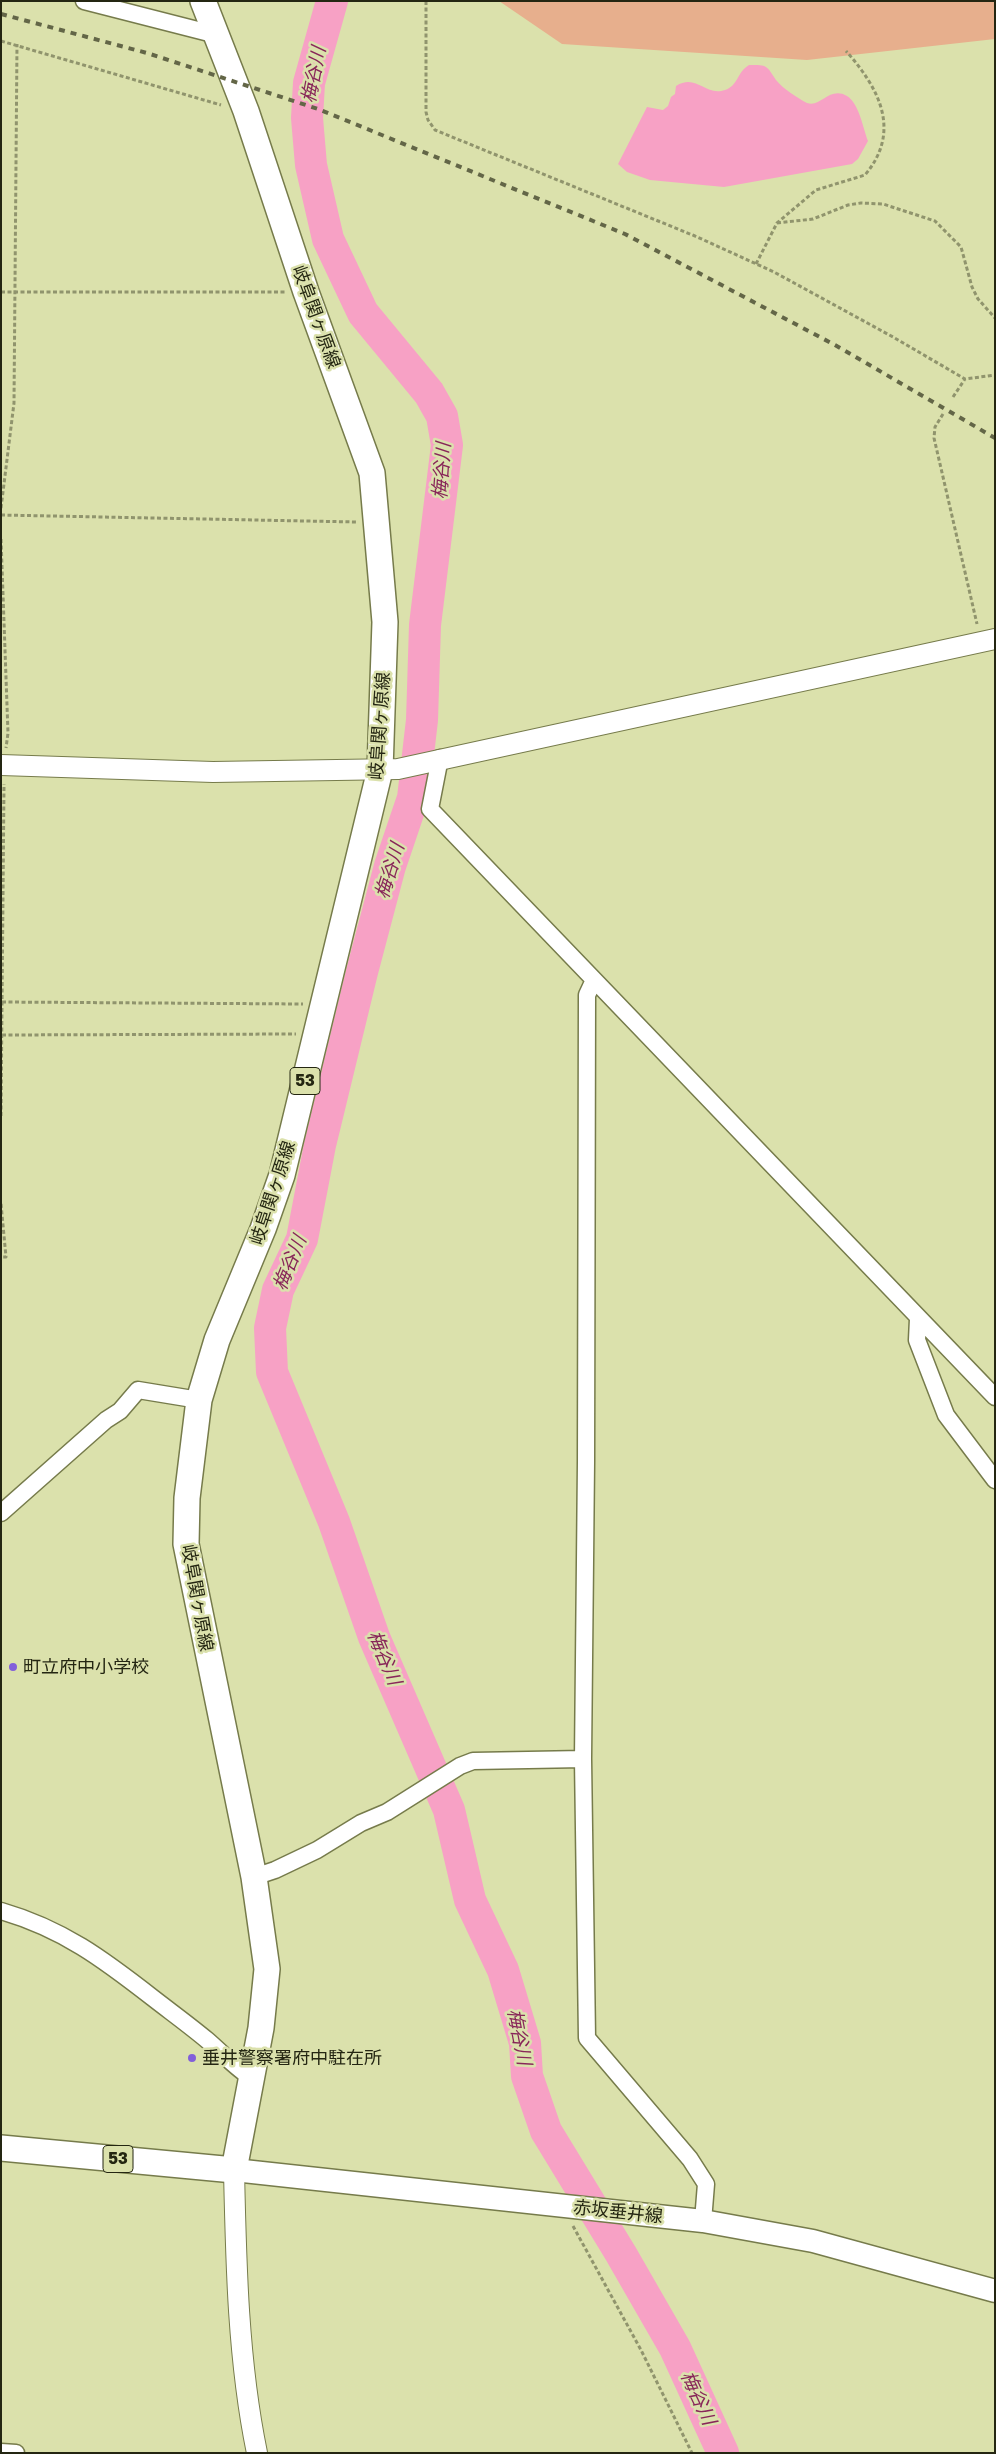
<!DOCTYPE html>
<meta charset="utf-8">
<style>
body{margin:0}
#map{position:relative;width:996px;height:2454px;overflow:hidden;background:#dbe1ac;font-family:"Golos Text",sans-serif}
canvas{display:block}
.frame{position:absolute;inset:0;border:2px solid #242612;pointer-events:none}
</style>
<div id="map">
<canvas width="996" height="2454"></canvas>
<div class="frame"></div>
</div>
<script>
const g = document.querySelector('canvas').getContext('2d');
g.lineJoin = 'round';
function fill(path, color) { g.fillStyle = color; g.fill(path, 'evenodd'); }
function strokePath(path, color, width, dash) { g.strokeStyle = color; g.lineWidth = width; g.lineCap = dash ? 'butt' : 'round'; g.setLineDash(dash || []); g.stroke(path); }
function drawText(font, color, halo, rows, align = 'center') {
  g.font = font + ' "Golos Text","Noto Sans JP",sans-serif'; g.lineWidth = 5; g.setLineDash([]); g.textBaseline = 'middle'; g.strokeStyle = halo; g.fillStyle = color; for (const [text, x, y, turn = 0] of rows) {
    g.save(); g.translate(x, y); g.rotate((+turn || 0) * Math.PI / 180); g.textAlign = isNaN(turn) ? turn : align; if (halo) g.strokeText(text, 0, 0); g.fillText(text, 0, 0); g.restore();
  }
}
fill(new Path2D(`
 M499,1H995V39L807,60L562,44Z`), '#e7af8d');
fill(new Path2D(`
 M749,65C768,65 766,65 776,80C782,88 799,99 807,103C821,108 829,86 847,96C859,103 863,128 868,141L858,159L852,164L724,187L650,180L627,172L618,164L647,107L663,110L668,106L671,97L675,94L676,86C697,73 705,97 725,90C738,86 737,72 749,65Z`), '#f7a1c5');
strokePath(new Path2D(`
 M332,1L309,83L307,118L311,165L328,239L363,313L429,393L442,416L447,445L425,625L422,720L413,798L390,866L362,972L320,1145L302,1239L278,1290L270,1328L272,1372L334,1522L374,1637L449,1810L470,1900L503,1970L525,2043L527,2076L546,2131L621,2254L675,2348L723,2453`), '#f7a1c5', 32);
const minor = new Path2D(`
 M84,1L217,35
 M440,758L430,809L995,1397
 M594,980L587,995L586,1462L583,1759L587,2038L690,2159L706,2184L703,2221
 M918,1319L917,1340L946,1415L995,1480
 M1,1513L106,1420L120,1411L138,1390L199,1400
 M254,1877L275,1870L317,1850L361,1823L387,1812L460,1766L473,1761L583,1759
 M1,1911C63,1929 103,1959 153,1998C171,2012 189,2025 207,2040C222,2053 234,2066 250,2077
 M1,2452L16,2453`);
const tertiary = new Path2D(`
 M1,765L213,772L398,769L995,639
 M234,2170C236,2264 238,2361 257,2453`);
const secondary = new Path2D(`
 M234,2170L703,2221L813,2241L995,2291`);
const primary = new Path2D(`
 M1,2148L234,2170L261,2028L267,1969L254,1877L186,1544L187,1498L199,1400L217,1340L263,1229L282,1175L380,770L385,622L372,473L306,292L246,111L203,1`);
strokePath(minor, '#767b4b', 19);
strokePath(tertiary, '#767b4b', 22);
strokePath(secondary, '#767b4b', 25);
strokePath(primary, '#767b4b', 28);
strokePath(new Path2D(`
 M426,1V112L428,120L435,130L695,236L774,272L893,337L965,379L995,375
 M1,41L221,105
 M777,223L813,219L848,205L861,203L883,204L935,221L961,247L972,287L978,299L995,318
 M756,264L777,223L816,190L865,175C902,131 879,88 846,51
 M1,292H286
 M953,397L965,379
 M943,414L935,427L934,438L977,624
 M1,508L14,403L17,44
 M1,515L356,522
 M1,539L8,733L6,748
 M2,1002L303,1004
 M2,1035L296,1034
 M1,1116L4,784
 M1,1204L6,1257H1
 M573,2226L641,2350L692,2453`), '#90946d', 3, [4, 2.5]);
strokePath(minor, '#fff', 16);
strokePath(tertiary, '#fff', 20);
strokePath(secondary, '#fff', 22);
strokePath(primary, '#fff', 25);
strokePath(new Path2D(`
 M1,14L147,53L318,109L625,234L835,345L995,438`), '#636647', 4, [6, 6]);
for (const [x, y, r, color] of [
 [13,1667,5,"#825fda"],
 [192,2058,5,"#825fda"]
]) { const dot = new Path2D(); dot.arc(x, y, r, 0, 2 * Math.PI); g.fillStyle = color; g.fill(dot); strokePath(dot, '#dbe1ac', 2); }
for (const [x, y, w] of [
 [305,1081,30],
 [118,2159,30]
]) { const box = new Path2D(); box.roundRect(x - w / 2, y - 13.5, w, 27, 4); g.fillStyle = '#dbe1ac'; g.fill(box); strokePath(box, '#242612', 1); }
drawText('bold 16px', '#242612', null, [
 ["53",305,1081],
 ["53",118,2159]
]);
drawText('18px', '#242612', '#dbe1ac', [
 ["岐阜関ヶ原線",316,317,70],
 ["岐阜関ヶ原線",380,726,-86],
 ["岐阜関ヶ原線",273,1193,-72],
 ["岐阜関ヶ原線",197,1598,80],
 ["赤坂垂井線",618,2212,6]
]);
drawText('18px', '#242612', '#dbe1ac', [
 ["町立府中小学校",23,1667],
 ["垂井警察署府中駐在所",202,2058]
], 'left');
drawText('italic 19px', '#882659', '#dbe1ac', [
 ["梅谷川",314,75,-79],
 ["梅谷川",442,471,-86],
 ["梅谷川",390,871,-73],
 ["梅谷川",290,1263,-68],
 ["梅谷川",384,1658,67],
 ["梅谷川",519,2037,79],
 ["梅谷川",698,2398,65]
]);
</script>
